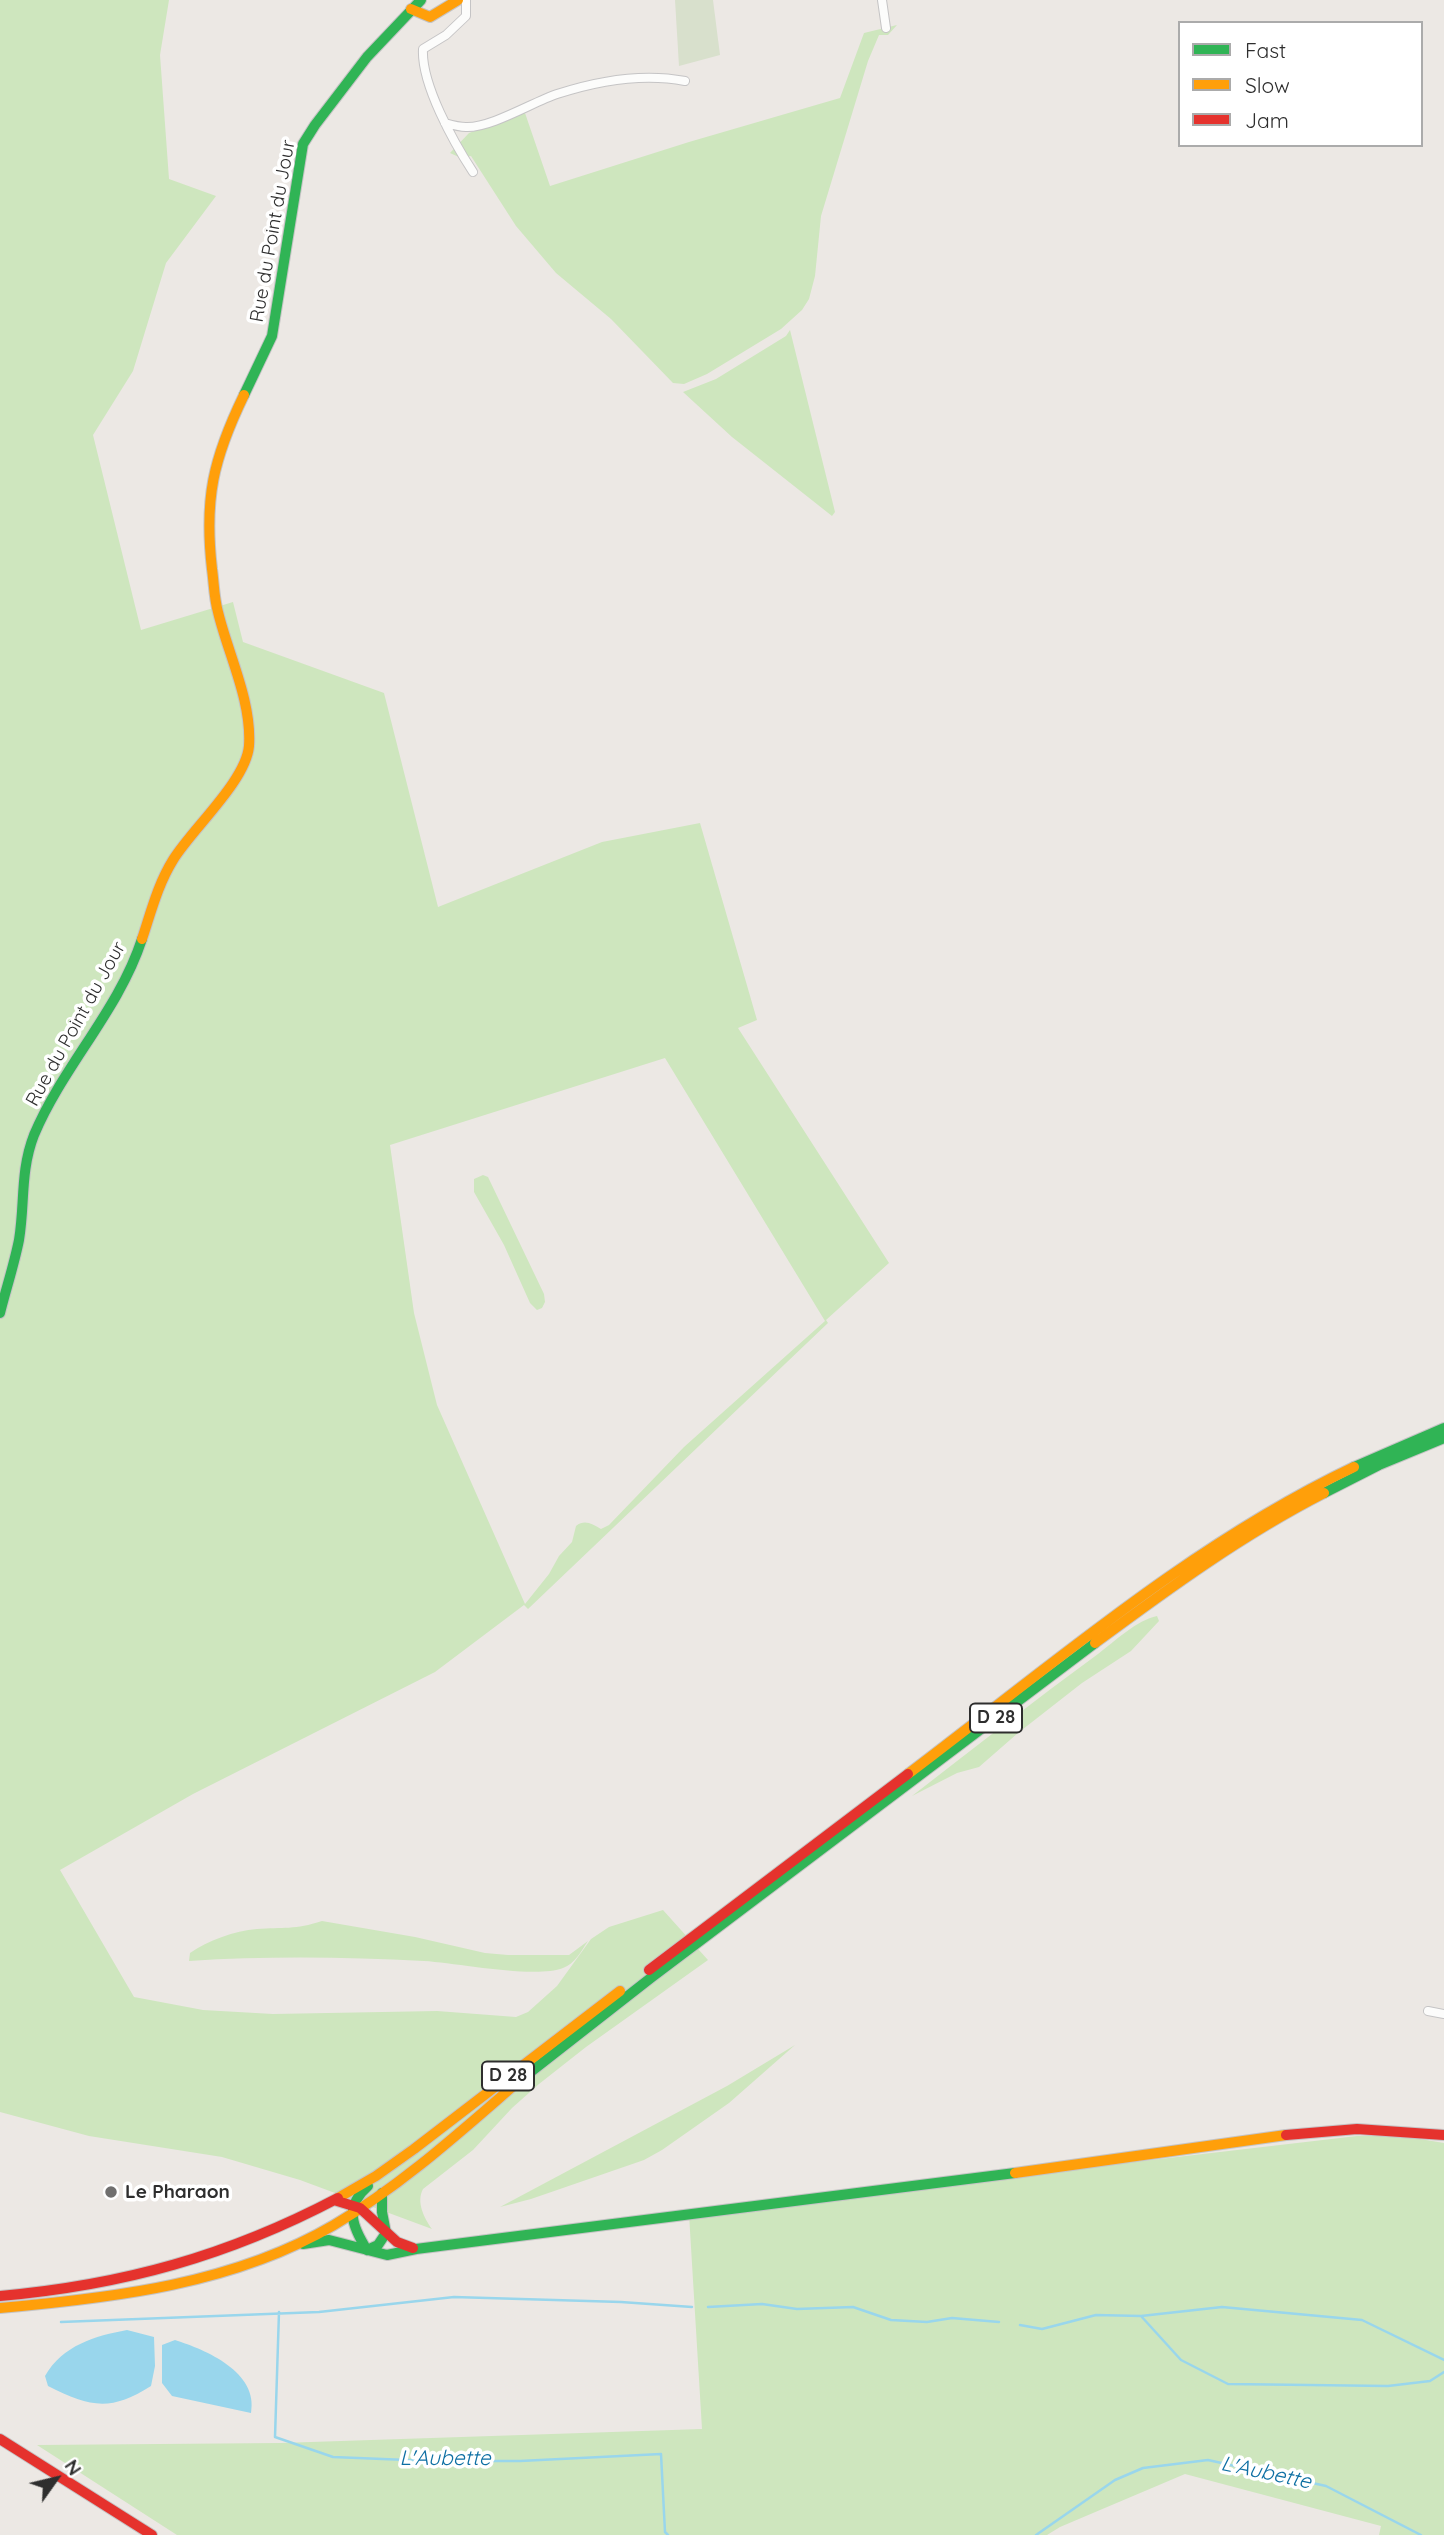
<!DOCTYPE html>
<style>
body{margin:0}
#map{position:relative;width:1444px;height:2535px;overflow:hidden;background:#ece8e4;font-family:Quicksand,sans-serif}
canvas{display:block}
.legend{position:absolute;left:1178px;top:21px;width:245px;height:126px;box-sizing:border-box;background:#fff;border:2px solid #ababab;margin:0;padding:9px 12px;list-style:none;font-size:21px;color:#2e2e2e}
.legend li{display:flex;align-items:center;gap:14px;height:35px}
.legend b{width:35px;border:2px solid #ababab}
.north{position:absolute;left:21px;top:2444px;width:70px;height:70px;-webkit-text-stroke:5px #fff;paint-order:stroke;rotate:56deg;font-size:19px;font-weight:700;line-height:28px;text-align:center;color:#2e2e2e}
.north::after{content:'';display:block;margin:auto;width:24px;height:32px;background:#2e2e2e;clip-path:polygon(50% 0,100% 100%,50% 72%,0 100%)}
</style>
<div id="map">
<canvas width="1444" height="2535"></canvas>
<ul class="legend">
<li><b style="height:9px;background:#30b455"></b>Fast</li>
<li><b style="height:9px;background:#ff9f0a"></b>Slow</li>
<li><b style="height:9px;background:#e5322d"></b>Jam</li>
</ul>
<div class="north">N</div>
</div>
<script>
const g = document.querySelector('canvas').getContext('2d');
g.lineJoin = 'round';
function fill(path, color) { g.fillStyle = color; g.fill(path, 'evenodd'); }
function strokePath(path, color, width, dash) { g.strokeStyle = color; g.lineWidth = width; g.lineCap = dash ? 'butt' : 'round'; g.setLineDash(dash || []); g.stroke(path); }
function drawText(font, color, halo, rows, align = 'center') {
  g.font = font + ' Quicksand,sans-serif'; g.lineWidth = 7; g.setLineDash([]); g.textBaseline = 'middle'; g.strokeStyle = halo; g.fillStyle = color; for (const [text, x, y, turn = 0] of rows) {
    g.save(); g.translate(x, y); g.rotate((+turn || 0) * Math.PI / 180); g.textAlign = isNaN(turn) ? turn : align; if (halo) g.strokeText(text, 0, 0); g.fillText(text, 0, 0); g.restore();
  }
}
fill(new Path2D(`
 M0,0H169L160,55L169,179L216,196L166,263L133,371L93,435L141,630L233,602L243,642L384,693L438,907L602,842L700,823L757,1020L738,1028L889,1263L826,1320L828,1323L528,1609L524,1605L435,1672L193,1794L60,1870L134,1997L203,2010L273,2014L437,2011L516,2017L528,2012L557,1986L591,1939L609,1927L663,1910L708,1960L586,2047L539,2084L512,2108L473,2150L423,2189C416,2202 424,2218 432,2229L300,2180L222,2157L89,2136L0,2112ZM665,1058L825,1321L684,1447L609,1525L601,1529C592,1524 585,1519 576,1526L572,1542L559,1556L549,1574L525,1604L437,1405L414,1313L390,1145Z
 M897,25L888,35H879L868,61L821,216L815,276L809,299L802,310L781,329L707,374L684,384L673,383L611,319L556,273L516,226L471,156L461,158L450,153L469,133L525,113L550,186L689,142L840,98L864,33Z
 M790,330L835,512L832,516L732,437L683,392L716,379L786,336Z
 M483,1175L488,1177L544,1294L545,1302L542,1308L537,1310L530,1303L504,1245L474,1192V1179Z
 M1157,1616L1159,1621L1131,1651L1082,1683L1018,1733L979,1767L957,1773L912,1796C974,1748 1035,1700 1098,1654C1115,1641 1137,1620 1157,1616Z
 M322,1921L415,1937L485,1953L508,1955H569L588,1941C581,1951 575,1964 563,1968C535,1979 458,1963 424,1961C346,1957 268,1956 189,1961L190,1953C209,1940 234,1931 257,1929C283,1927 295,1930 322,1921Z
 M795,2045L729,2103L662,2150L644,2160L531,2199L500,2207L727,2086Z
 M1357,2136H1402L1444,2143V2535H1379L1381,2526L1185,2474L1060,2527L1047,2535H177L37,2445L281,2443L702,2429L689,2214Z`), '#cee6be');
fill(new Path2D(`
 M675,0H713L720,55L679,66Z`), '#d8e0cc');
fill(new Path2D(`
 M127,2330L154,2337L155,2366L151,2386C110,2412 90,2407 48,2386L45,2376C63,2345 95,2336 127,2330Z
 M175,2340C206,2350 259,2372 251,2413L172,2396L162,2383V2345Z`), '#99d6ec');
strokePath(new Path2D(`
 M708,2307L762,2304L797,2309L853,2307L891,2320L927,2322L952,2318L999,2322
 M279,2312L275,2437L333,2457L432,2461H520L661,2454L665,2532L668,2535
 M1141,2316L1181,2360L1228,2384L1388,2386L1430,2381L1444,2372
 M61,2322L319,2312L454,2297L621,2302L692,2307
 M1020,2325L1042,2329L1096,2315L1141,2316L1222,2307L1362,2320L1444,2360
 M1036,2535L1115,2480L1143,2468L1208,2460L1326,2486L1421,2535`), '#99d6ec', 2.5);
const street = new Path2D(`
 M466,0V16L446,35L423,49C421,84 454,143 473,172
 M882,0L886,28
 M445,123C452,125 460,127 466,127C491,128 533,102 557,94C597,81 644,73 685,81
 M1428,2011L1444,2014`);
const fast = new Path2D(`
 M244,395L272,336L303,144L315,125L367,57L421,0
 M0,1313C6,1289 14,1265 19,1240C25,1204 20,1171 34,1135C63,1066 119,1010 142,939
 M1354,1467L1444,1428
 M1324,1493L1379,1465L1444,1438
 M519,2081L652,1977L1095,1643
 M368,2186C344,2207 352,2226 367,2250L378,2245L386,2233L382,2212V2193
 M303,2244L329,2240L387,2255L416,2249L1015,2173`);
const slow = new Path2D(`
 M411,9L430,17L458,0
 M142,939C151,912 158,884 173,860C192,829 246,781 249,746C252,701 228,654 218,612C214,598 214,583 212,569C204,499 213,459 244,395
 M1095,1643C1168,1589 1242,1535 1324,1493
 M908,1774C1051,1666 1192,1544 1354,1467
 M1015,2173L1286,2135
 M338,2198L376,2176L414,2149L620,1991
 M0,2308C113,2298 234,2284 334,2225C402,2185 460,2132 519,2081`);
const jam = new Path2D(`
 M649,1970L908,1774
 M1286,2135L1357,2129L1444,2135
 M334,2200L360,2208L397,2242L413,2248
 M0,2296C123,2285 228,2256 338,2198
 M0,2439L152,2535`);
strokePath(street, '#c5c4c5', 10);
strokePath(fast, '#c5c4c5', 12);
strokePath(slow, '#c5c4c5', 12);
strokePath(jam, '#c5c4c5', 12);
strokePath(street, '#fcfcfb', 8);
strokePath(fast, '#30b455', 10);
strokePath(slow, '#ff9f0a', 10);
strokePath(jam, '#e5322d', 10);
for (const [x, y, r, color] of [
 [111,2192,7,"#706f6e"]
]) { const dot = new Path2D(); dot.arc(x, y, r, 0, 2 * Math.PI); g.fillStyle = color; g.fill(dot); strokePath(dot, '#fff', 2.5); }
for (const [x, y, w] of [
 [996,1718,52],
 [508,2076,52]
]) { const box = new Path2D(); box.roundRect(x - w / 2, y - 14.5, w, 29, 5); g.fillStyle = '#fff'; g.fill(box); strokePath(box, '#2e2e2e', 2); }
drawText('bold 18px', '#2e2e2e', null, [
 ["D 28",996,1718],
 ["D 28",508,2076]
]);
drawText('19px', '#2e2e2e', '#fff', [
 ["Rue du Point du Jour",273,231,-80],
 ["Rue du Point du Jour",76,1024,-61]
]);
drawText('bold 19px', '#2e2e2e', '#fff', [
 ["Le Pharaon",125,2192]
], 'left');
drawText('italic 21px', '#0d6fa3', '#fff', [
 ["L'Aubette",445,2459],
 ["L'Aubette",1266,2473,12]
]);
</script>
